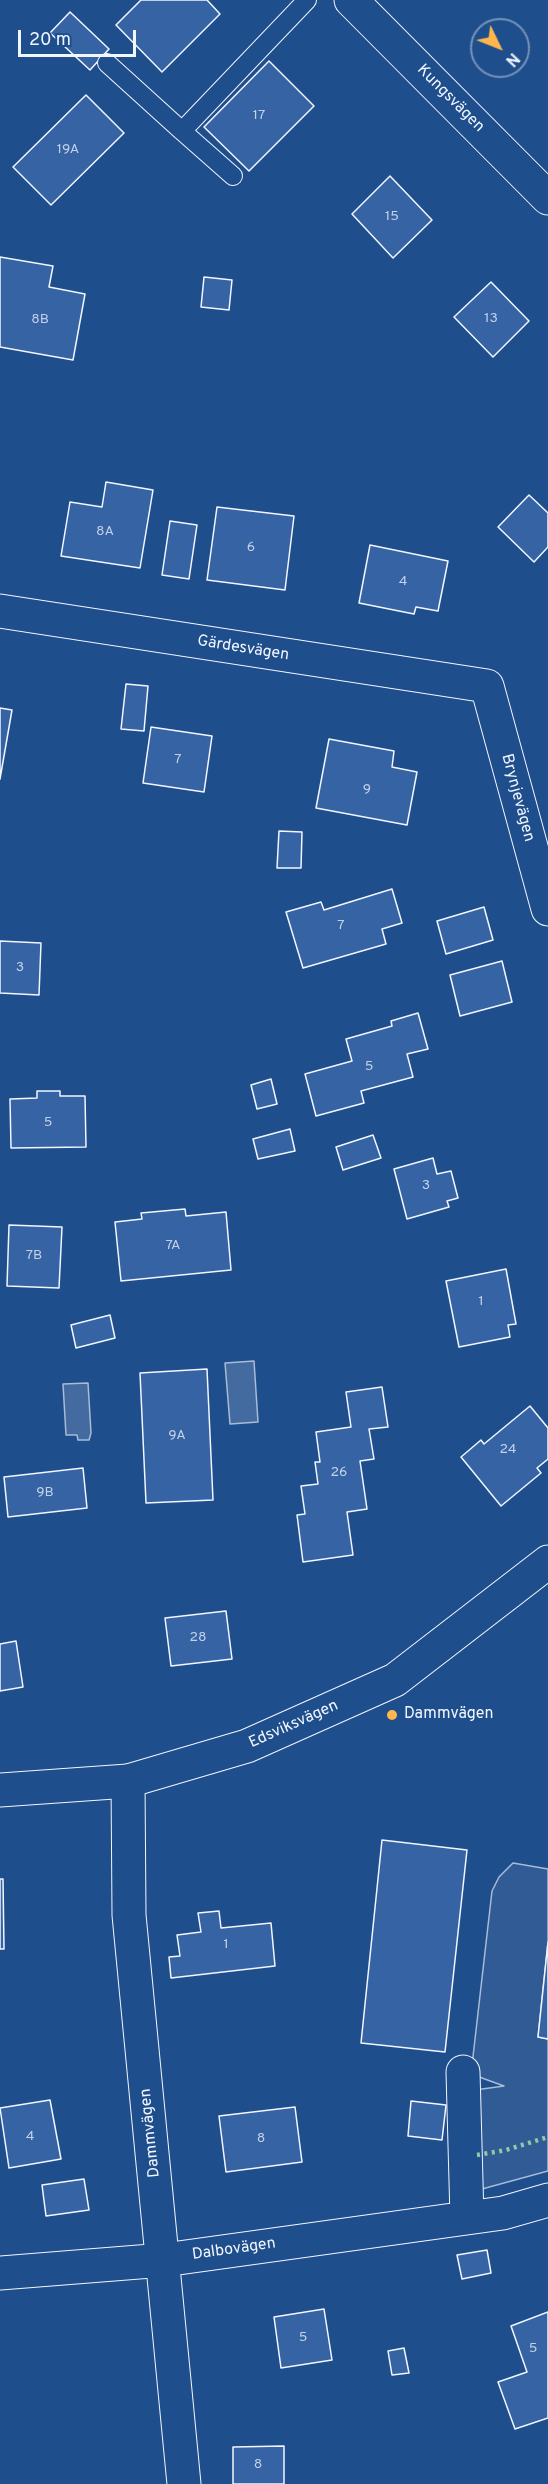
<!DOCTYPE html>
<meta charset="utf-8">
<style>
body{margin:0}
#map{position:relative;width:548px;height:2484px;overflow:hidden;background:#1f4e8c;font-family:Overpass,sans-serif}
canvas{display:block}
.north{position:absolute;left:470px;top:18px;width:60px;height:60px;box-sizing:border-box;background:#1f4e8c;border:2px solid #7391ba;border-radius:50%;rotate:133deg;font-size:16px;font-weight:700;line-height:24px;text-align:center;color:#f2f6ff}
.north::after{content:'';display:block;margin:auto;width:21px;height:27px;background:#ffb74d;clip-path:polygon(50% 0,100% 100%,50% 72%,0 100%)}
.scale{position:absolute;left:18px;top:30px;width:118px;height:27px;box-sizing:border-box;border:3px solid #f2f6ff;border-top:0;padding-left:8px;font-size:18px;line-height:21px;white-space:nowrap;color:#f2f6ff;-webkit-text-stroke:4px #1f4e8c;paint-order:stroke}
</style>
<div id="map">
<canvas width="548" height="2484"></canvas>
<div class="north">N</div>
<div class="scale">20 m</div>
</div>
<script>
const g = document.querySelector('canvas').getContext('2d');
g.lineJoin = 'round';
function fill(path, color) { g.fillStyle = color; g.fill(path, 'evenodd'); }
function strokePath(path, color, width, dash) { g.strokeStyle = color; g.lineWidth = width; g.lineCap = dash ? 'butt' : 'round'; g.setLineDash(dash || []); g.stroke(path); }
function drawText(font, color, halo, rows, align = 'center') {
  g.font = font + ' Overpass,sans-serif'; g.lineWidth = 4.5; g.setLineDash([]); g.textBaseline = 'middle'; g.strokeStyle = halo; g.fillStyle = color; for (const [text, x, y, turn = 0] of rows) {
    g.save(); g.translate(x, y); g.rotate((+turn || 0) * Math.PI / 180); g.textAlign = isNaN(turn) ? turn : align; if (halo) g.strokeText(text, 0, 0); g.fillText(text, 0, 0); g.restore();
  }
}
const built = new Path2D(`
 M513,1863L548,1869V1942L538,2037L548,2039V2171L482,2189L475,2090L504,2086L471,2074L492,1891L499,1877Z`);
fill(built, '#305b95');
strokePath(built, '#a8bbd7', 1.5);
const water = new Path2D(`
 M254,1361L258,1422L230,1424L225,1363Z
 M88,1383L91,1433L89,1440H78L77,1435H66L63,1384Z`);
fill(water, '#446ba0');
strokePath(water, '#a8bbd7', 1.5);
const building = new Path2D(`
 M141,0H207L220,14L162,72L116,25Z
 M70,12L109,49L90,70L50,33Z
 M269,61L314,106L249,171L204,127Z
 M86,95L124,133L51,205L13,167Z
 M390,176L432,220L393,258L352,214Z
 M0,257L53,266L49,287L85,294L73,360L0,347Z
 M204,277L232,280L229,310L201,307Z
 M491,282L529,321L493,357L454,317Z
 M106,482L153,490L140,568L61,556L70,502L102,507Z
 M529,495L548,513V547L534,562L498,527Z
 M217,507L294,516L285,590L207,580Z
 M170,521L197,525L189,579L162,575Z
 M370,545L448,561L438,611L416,607L414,614L359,603Z
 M126,684L148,686L144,731L121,729Z
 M0,708L12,710L0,779Z
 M151,727L212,736L204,792L143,783Z
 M329,739L394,751L392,767L417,772L407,825L316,808Z
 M279,831L302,832L301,868H277Z
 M392,889L402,923L382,929L386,944L303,968L286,912L321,902L324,910Z
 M484,907L493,940L446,954L437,921Z
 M0,941L41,943L39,995L0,993Z
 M502,961L512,1002L460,1016L450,975Z
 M418,1013L428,1049L407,1054L413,1077L361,1091L364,1103L316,1116L305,1074L352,1061L346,1039L392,1026L391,1021Z
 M271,1079L277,1104L257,1109L251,1085Z
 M37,1091H60V1096H85L86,1147L11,1148L10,1099L37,1098Z
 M290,1129L295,1151L258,1159L253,1139Z
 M373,1135L381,1158L343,1170L336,1147Z
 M433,1158L437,1174L451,1171L458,1198L447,1201L449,1207L407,1219L394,1169Z
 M185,1209L186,1216L226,1212L231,1270L121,1281L115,1222L142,1219L141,1213Z
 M9,1225L62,1227L59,1288L7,1286Z
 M506,1269L516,1324L508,1325L510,1337L459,1347L446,1281Z
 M110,1315L115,1338L76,1348L71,1325Z
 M207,1369L213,1500L146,1503L140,1373Z
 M382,1387L388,1427L369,1429L374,1459L360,1461L367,1509L347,1512L353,1555L303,1562L297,1515L305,1514L301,1486L318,1484L315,1462H320L316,1432L351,1427L346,1392Z
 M530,1406L548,1428V1459L537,1468L541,1473L501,1506L461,1457L481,1440L484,1444Z
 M83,1468L87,1508L8,1517L4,1477Z
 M226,1611L232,1659L171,1666L165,1618Z
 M16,1641L23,1687L0,1691V1644Z
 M382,1840L467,1850L445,2052L361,2043Z
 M0,1879H3L4,1949H0Z
 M219,1911L221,1928L271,1923L275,1966L171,1978L169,1957L180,1956L177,1935L201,1932L198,1913Z
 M548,1942V2039L538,2037Z
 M50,2100L61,2159L9,2168L0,2108Z
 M411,2101L446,2105L442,2140L408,2136Z
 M295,2107L302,2162L226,2172L219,2116Z
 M84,2179L89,2210L46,2216L42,2185Z
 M487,2250L491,2273L462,2279L457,2255Z
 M324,2309L332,2360L281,2368L274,2317Z
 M548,2312V2418L515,2429L498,2382L527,2372L511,2326Z
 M404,2348L409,2373L392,2375L388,2351Z
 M284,2446V2484H233V2447Z`);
fill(building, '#3563a3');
strokePath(building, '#f2f6ff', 1.5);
const lane = new Path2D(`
 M107,63L182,131
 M233,176L182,131L307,0`);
const street = new Path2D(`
 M351,0L548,198
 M0,611L487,686L548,909
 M128,1781L129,1915L184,2484
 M463,2072L467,2218
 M0,2273L164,2260L503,2213L548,2200`);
const secondary = new Path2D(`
 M0,1790L128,1781L247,1746L395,1680L548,1562`);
strokePath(lane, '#f2f6ff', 20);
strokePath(street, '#f2f6ff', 35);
strokePath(secondary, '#f2f6ff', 35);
strokePath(lane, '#1f4e8c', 18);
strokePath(street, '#1f4e8c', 33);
strokePath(secondary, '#1f4e8c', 33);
strokePath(new Path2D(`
 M477,2155L506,2150L548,2137`), '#97c8a6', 4.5, [3, 4.5]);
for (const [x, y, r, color] of [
 [392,1715,6,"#ffb74d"]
]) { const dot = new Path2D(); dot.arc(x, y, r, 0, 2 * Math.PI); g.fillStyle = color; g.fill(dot); strokePath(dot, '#1f4e8c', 2); }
drawText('14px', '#c3d1e8', null, [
 ["17",259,116],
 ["19A",68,150],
 ["15",392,217],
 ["13",491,319],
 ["8B",40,320],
 ["8A",105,532],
 ["6",251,548],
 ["4",403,582],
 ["7",178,760],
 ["9",367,790],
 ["7",341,926],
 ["3",20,968],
 ["5",369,1067],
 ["5",48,1123],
 ["3",426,1186],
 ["7A",173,1246],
 ["7B",34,1256],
 ["1",481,1302],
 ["9A",177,1436],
 ["24",508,1450],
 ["26",339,1473],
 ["9B",45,1493],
 ["28",198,1638],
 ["1",226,1945],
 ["4",30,2137],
 ["8",261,2139],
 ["5",303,2338],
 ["5",533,2349],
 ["8",258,2465]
]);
drawText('16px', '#f2f6ff', '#1f4e8c', [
 ["Kungsvägen",450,99,45],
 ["Gärdesvägen",243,649,9],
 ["Brynjevägen",517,798,75],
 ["Edsviksvägen",294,1725,-24],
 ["Dammvägen",151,2133,-96],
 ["Dalbovägen",234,2250,-8]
]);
drawText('16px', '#f2f6ff', '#1f4e8c', [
 ["Dammvägen",404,1715]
], 'left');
</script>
